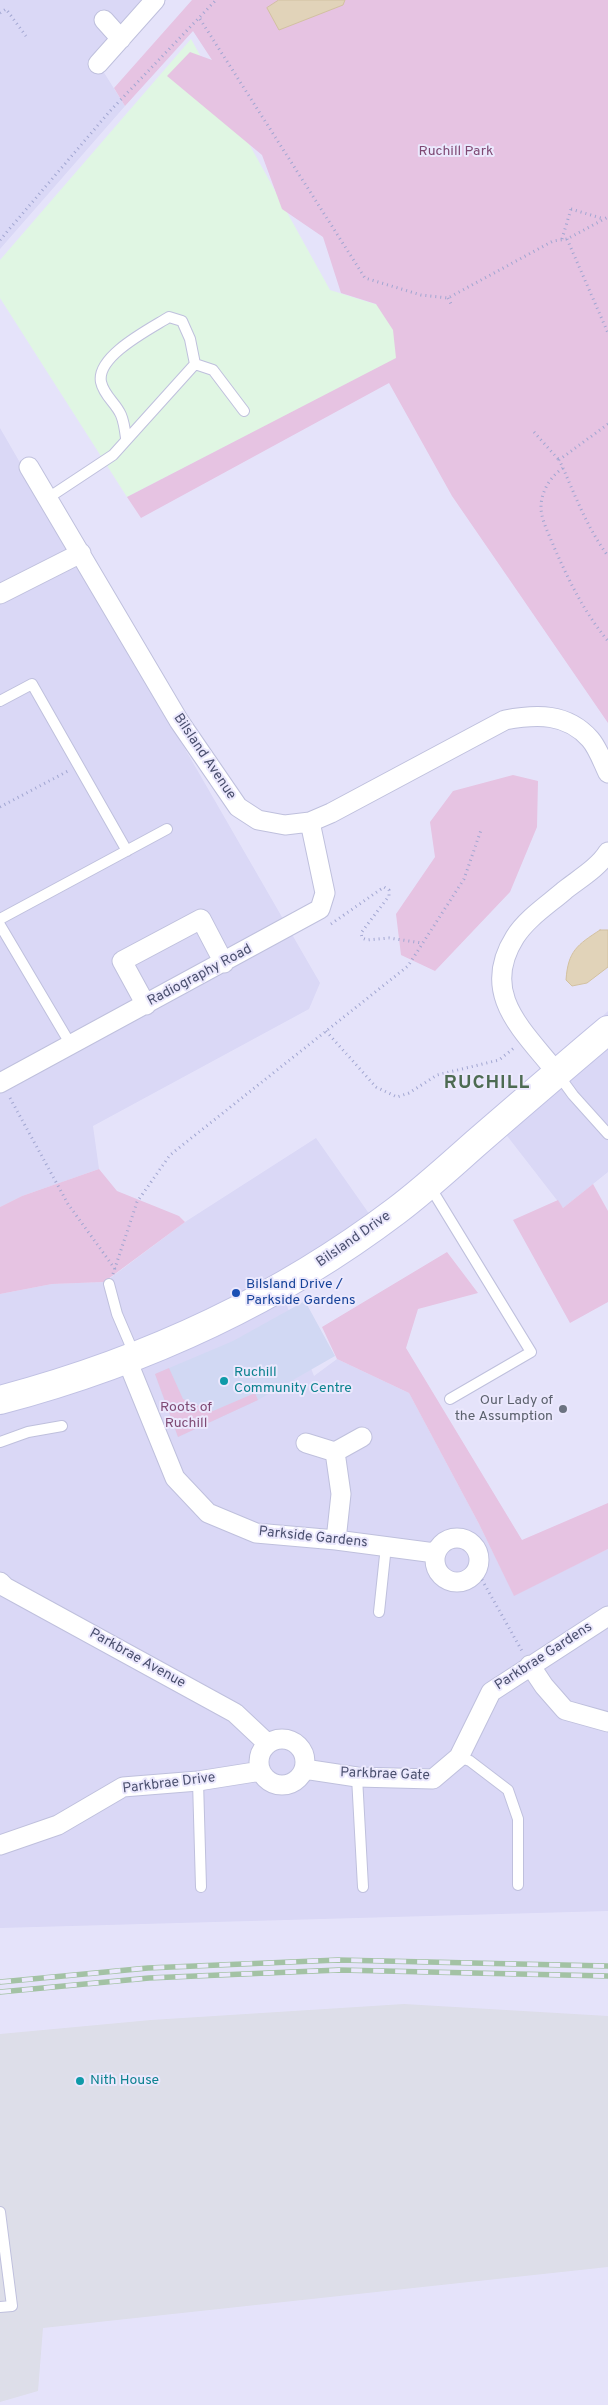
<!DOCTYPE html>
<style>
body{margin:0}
canvas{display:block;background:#e5e3fa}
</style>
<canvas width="608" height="2405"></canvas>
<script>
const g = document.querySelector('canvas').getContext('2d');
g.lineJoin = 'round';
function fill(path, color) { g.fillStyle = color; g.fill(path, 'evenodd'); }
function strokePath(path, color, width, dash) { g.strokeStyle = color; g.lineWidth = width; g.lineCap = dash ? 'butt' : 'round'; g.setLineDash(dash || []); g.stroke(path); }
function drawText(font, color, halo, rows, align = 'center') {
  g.font = font + ' Overpass,sans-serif'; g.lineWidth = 4; g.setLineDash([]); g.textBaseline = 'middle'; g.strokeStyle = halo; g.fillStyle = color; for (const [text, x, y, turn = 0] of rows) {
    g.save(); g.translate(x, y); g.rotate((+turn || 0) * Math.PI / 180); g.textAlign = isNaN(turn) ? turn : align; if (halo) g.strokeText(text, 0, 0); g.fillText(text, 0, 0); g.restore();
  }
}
fill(new Path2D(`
 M0,0H166L103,71L125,106L0,249Z
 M0,428L320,983L309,1009L93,1126L99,1169L22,1196L0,1207Z
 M608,1011V1172L563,1208L494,1119Z
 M316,1138L370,1215L275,1275L314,1376L337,1359L409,1393L479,1524L514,1595L608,1549V1911L0,1928V1294L52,1284L105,1282L185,1222Z`), '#dad8f6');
fill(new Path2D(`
 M305,1301L335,1356L258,1400L178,1437L155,1374L233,1341Z`), '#d1d8f3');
fill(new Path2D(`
 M404,2004L608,2016V2267L43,2328L38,2391L0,2402V2034L151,2020Z`), '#dddee9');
fill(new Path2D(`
 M191,39L330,290L420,318L556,246L396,359L127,497L0,298V260Z`), '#e0f6e3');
fill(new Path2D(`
 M192,0H608V723L452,496L389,383L141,518L127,497L396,358L393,330L376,304L341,293L323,237L282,209L262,155L167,76L190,52L212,60L193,31L125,106L114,88Z
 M513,775L538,781L537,827L510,892L435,971L401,955L396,914L435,857L430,822L453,791Z
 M99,1169L117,1191L179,1216L185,1222L104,1282L52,1284L0,1294V1207L22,1196Z
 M593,1184L608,1211V1302L570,1323L513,1220L558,1200L563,1208Z
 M447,1252L478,1293L418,1309L406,1348L522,1540L608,1503V1549L514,1596L479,1524L409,1393L337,1359L322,1327Z
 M169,1368L183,1399L213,1411L255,1393L258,1400L178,1437L155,1374Z`), '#e6c3e2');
const water = new Path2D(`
 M279,0H345L343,5L279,30L267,8Z
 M600,930H608V967L587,983L572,986L566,980C568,951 577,945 600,930Z`);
fill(water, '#e1d3b9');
strokePath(water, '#d2c1a1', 1);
const service = new Path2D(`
 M195,364L213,370L244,411
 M48,498L113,455L195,364L190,339L182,321L169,317C150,329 96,356 101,382C104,396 116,403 121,415C124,422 125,430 126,438
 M0,701L32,684L127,851
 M0,919L167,829
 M0,925L71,1045
 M557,1073L573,1095L608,1134
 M429,1185L531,1352L450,1399
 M109,1284L117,1314L135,1356
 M0,1442L28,1432L62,1426
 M379,1612L386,1546
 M459,1757L470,1761L508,1790L518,1819V1885
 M357,1777L363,1887
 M198,1781L201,1887
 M0,2212L12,2306L0,2307`);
const minor = new Path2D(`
 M104,20L121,39
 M98,64L155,0
 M29,467L179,721L238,807L258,820L285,825L310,822L331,813L505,720C537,714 567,713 590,739C598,748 603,763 608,773
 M0,594L81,553
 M146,1005L122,961L201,919L224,963
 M557,1073C523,1030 479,994 515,937C527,918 549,904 565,890C579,879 599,867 608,852
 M0,1083L320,909L325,893L310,822
 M127,1360L175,1478L208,1513L256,1533L336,1540L435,1553
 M306,1443L335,1452L341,1494L336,1540
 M335,1452L362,1437
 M435 1560a22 22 0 1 1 44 0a22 22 0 1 1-44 0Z
 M0,1582L5,1587L235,1713L268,1744
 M530,1665L544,1686L565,1710L608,1722
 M259 1762a23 23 0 1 1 46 0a23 23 0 1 1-46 0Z
 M304,1769L357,1777L433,1779L459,1757L491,1692L608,1616
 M0,1845L58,1825L123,1787L198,1781L261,1771`);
const secondary = new Path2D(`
 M0,1400C144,1362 277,1301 396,1211C424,1190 450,1166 476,1143C520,1105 564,1067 608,1030`);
strokePath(service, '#bfc0dd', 12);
strokePath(minor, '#bfc0dd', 21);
strokePath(secondary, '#c0c1e3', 30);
strokePath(new Path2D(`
 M0,13L6,9L26,36
 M200,19L365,278L421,295L448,298L553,241L567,239L608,217
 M571,209L604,219
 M562,239L571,209L569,206
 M567,239L608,333
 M0,240L110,111L216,0
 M448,298L451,304
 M608,424L559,460L563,468C551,476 541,491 541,507C541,520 549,534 554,547C569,581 584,612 608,641
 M534,432L559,460
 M563,468C576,498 588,529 608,556
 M0,807L68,771
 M331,924L384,887L389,890V896L361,933L362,938L367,940L389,938L422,943
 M326,1031L376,1087L397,1097L409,1093L437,1075L499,1060L514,1048
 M10,1098L68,1204L115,1269
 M113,1274L137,1202L170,1155L408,966L464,879L481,830
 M477,1571L522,1651`), '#a1a6d1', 3, [1, 4]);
strokePath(service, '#fff', 10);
strokePath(minor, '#fff', 19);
strokePath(secondary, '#fff', 28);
const rail = new Path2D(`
 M0,1982L148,1968L338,1960L608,1966
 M0,1992L149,1978L339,1970L608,1976`);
strokePath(rail, '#a3c2a4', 5.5);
strokePath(rail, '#ebe8fd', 4, [11]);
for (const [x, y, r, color] of [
 [236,1293,5,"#1a4fb4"],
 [224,1381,5,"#0f9aa8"],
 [563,1409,5,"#6b7280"],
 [80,2081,5,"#0f9aa8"]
]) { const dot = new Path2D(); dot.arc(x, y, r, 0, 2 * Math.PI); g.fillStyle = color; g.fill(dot); strokePath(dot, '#ebe8fd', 2); }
drawText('14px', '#7f4a74', '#ebe8fd', [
 ["Ruchill Park",456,152],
 ["Roots of",186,1408],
 ["Ruchill",186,1424]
]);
drawText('14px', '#4b506f', '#ebe8fd', [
 ["Bilsland Avenue",204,757,56],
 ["Radiography Road",200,976,-28],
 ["Bilsland Drive",354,1240,-35],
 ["Parkside Gardens",313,1538,6],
 ["Parkbrae Gardens",544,1657,-33],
 ["Parkbrae Avenue",137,1659,29],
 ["Parkbrae Gate",385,1775,2],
 ["Parkbrae Drive",169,1784,-7]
]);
drawText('14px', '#164399', '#ebe8fd', [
 ["Bilsland Drive /",246,1285],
 ["Parkside Gardens",246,1301]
], 'left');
drawText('14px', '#0d838f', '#ebe8fd', [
 ["Ruchill",234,1373],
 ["Community Centre",234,1389],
 ["Nith House",90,2081]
], 'left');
drawText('14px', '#5b616d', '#ebe8fd', [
 ["Our Lady of",553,1401],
 ["the Assumption",553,1417]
], 'right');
g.letterSpacing = '1px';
drawText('bold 19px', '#4d6b52', '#ebe8fd', [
 ["RUCHILL",487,1084]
]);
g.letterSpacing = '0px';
</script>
